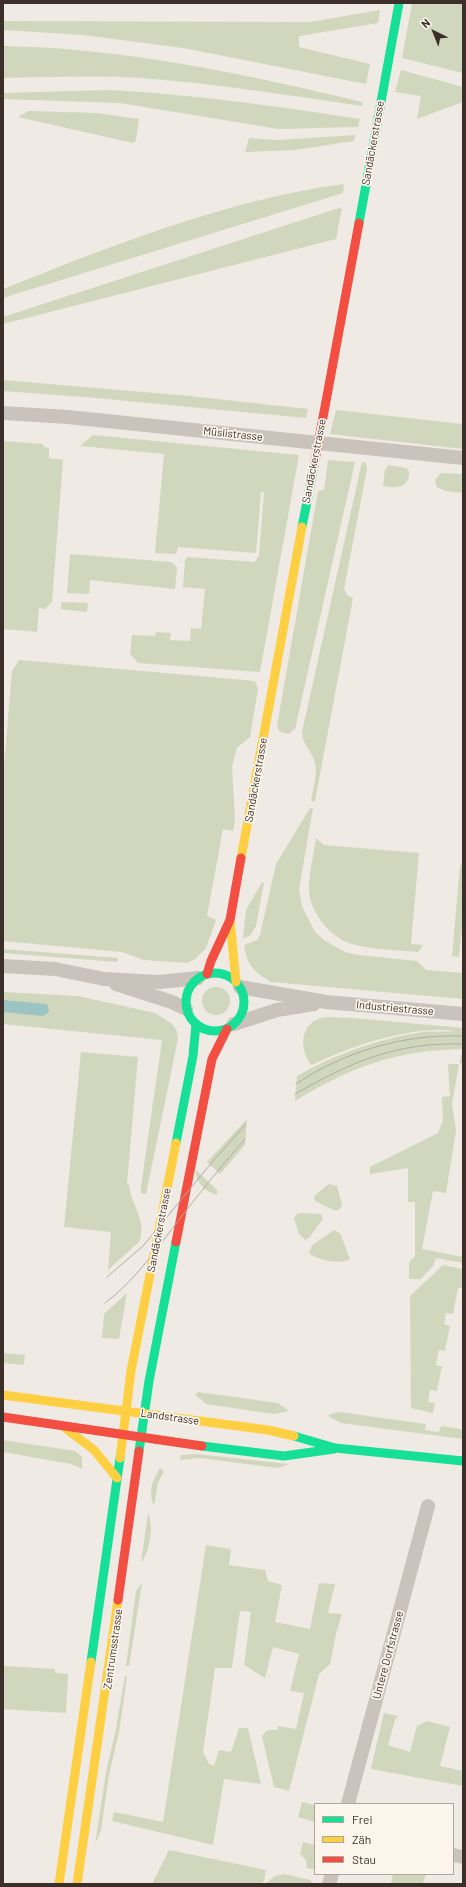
<!DOCTYPE html>
<meta charset="utf-8">
<style>
body{margin:0}
#map{position:relative;width:466px;height:1887px;overflow:hidden;background:#f0eae4;font-family:Barlow,sans-serif}
canvas{display:block}
.frame{position:absolute;inset:0;border:4px solid #3c2f29;pointer-events:none}
.legend{position:absolute;left:314px;top:1803px;width:140px;height:72px;box-sizing:border-box;background:#fcf5ec;border:1px solid #afa69e;margin:0;padding:5px 7px;list-style:none;font-size:12px;color:#3c2f29}
.legend li{display:flex;align-items:center;gap:8px;height:20px}
.legend b{width:20px;border:1px solid #afa69e}
.north{position:absolute;left:414px;top:12px;width:40px;height:40px;-webkit-text-stroke:3px #fcf5ec;paint-order:stroke;rotate:317deg;font-size:11px;font-weight:700;line-height:16px;text-align:center;color:#3c2f29}
.north::after{content:'';display:block;margin:auto;width:14px;height:18px;background:#3c2f29;clip-path:polygon(50% 0,100% 100%,50% 72%,0 100%)}
</style>
<div id="map">
<canvas width="466" height="1887"></canvas>
<div class="frame"></div>
<ul class="legend">
<li><b style="height:5px;background:#16e098"></b>Frei</li>
<li><b style="height:5px;background:#ffcf43"></b>Zäh</li>
<li><b style="height:5px;background:#f24e42"></b>Stau</li>
</ul>
<div class="north">N</div>
</div>
<script>
const g = document.querySelector('canvas').getContext('2d');
g.lineJoin = 'round';
function fill(path, color) { g.fillStyle = color; g.fill(path, 'evenodd'); }
function strokePath(path, color, width, dash) { g.strokeStyle = color; g.lineWidth = width; g.lineCap = dash ? 'butt' : 'round'; g.setLineDash(dash || []); g.stroke(path); }
function drawText(font, color, halo, rows, align = 'center') {
  g.font = font + ' Barlow,sans-serif'; g.lineWidth = 3.5; g.setLineDash([]); g.textBaseline = 'middle'; g.strokeStyle = halo; g.fillStyle = color; for (const [text, x, y, turn = 0] of rows) {
    g.save(); g.translate(x, y); g.rotate((+turn || 0) * Math.PI / 180); g.textAlign = isNaN(turn) ? turn : align; if (halo) g.strokeText(text, 0, 0); g.fillText(text, 0, 0); g.restore();
  }
}
fill(new Path2D(`
 M412,3H463V73L402,58Z
 M380,10L378,23L299,36V47L370,64L366,84L183,48L83,35L3,30V21L310,22Z
 M3,46C124,48 245,74 362,102V106C289,95 216,84 142,78C96,75 49,77 3,78Z
 M401,70L463,87V102L417,119L421,96L395,92Z
 M108,90C192,94 276,106 360,119L358,127L278,129L120,103L3,99V93Z
 M29,111L96,113L139,119L136,140L133,143L18,117Z
 M355,135L354,141L295,150L245,152L249,138L278,140Z
 M344,184L343,193L3,298V289C114,245 226,200 344,184Z
 M342,207L336,239L3,324V317Z
 M3,380L190,396L308,409L306,418L85,397L3,391Z
 M336,410L463,424V449L330,434Z
 M93,435L299,455L260,672L138,663L130,654L132,635L155,636L156,632L171,633L170,640L190,641L191,628L201,629L205,589L183,587L185,560L188,557L255,562L259,555L264,492H261L256,553L178,547L176,554L155,553L164,454L80,446Z
 M3,441L43,444L44,447L49,448V458L63,460L52,602L45,609L39,608L37,632L3,629Z
 M328,460L355,462L295,729L289,734L280,732L277,726L318,491L324,490Z
 M362,462L366,463L367,469L344,589L347,595L353,598L315,801H311C313,788 319,772 314,760C310,748 303,746 302,732Z
 M388,465L406,468L409,471C410,488 395,489 383,486L385,470Z
 M441,473L463,474V493L445,491L437,487L435,480Z
 M70,554L171,562L177,567L175,589L90,580L89,594L67,593Z
 M62,602L88,603L87,612L61,609Z
 M19,660L255,681L258,689L250,737L237,748L232,766L235,819L233,831L223,829L207,916L216,920L206,948L194,960L187,963L144,960L122,952L3,941V778L12,671Z
 M310,808H313L299,889L302,906L315,932L324,940L345,952L359,955L417,961L426,970L463,973V999L271,982C254,972 247,965 244,945L257,940L260,935L276,864Z
 M316,838L324,845L419,853L411,944L423,945L418,952C397,950 373,950 352,944C327,936 307,909 309,883C310,868 314,853 316,838Z
 M460,865H463V916L459,957L452,956Z
 M262,882L264,883L256,926L250,936L243,938L246,910Z
 M3,949L118,958L117,962L3,953Z
 M202 1001a14 14 0 1 1 28 0a14 14 0 1 1-28 0Z
 M3,992L78,996L155,1013L172,1024L177,1031L178,1039L146,1194L141,1193V1186L162,1040L3,1024Z
 M326,1017L353,1018L463,1028V1049C396,1050 351,1067 295,1101L297,1076C336,1054 377,1039 422,1032C433,1031 445,1032 456,1031C411,1025 351,1046 311,1065C298,1047 300,1021 326,1017Z
 M81,1052L138,1057L127,1184L129,1185C130,1200 140,1211 141,1225C142,1230 141,1236 140,1241L108,1270L111,1232L64,1227Z
 M462,1052L463,1062L459,1064L452,1104L456,1130L446,1193L433,1191L422,1249L463,1257V1263L436,1258L433,1266L421,1279H409V1262L415,1256V1202H408V1168L370,1174V1167L438,1133L443,1121L442,1097L450,1096L448,1064H459Z
 M247,1119L245,1145L220,1174L207,1162Z
 M195,1169L217,1190V1195C203,1191 197,1183 195,1169Z
 M329,1184L337,1186L342,1205L339,1210H333L315,1201L314,1198L316,1194Z
 M301,1213L321,1214L323,1219L309,1238L305,1240L299,1234L294,1218L297,1214Z
 M334,1230L340,1233L350,1259C341,1265 316,1260 309,1253L312,1245Z
 M443,1265L463,1269V1288H458L453,1314L446,1313L444,1324L450,1326L445,1351L439,1350L436,1365L442,1366L437,1391L430,1390L428,1402L435,1403L433,1413L411,1408L410,1296Z
 M127,1293L119,1339L102,1338L104,1314Z
 M3,1353L25,1355L24,1365L3,1363Z
 M198,1392L278,1403L289,1411L274,1414L206,1404L195,1395Z
 M339,1412L426,1424L425,1430L439,1432L441,1426L460,1429L463,1431V1439L341,1423L328,1416L330,1414Z
 M3,1440L75,1451L82,1457V1469L71,1464L3,1452Z
 M196,1454L289,1464L278,1468L200,1458L180,1460L181,1455Z
 M160,1468L164,1471L158,1483L154,1506C148,1490 152,1482 160,1468Z
 M148,1513C154,1526 150,1552 141,1563Z
 M206,1545L231,1549L229,1565L265,1570L268,1581L282,1585L275,1622L310,1629L319,1583L335,1584L328,1613L342,1614L336,1634L330,1664L319,1674L289,1791L274,1787L262,1737C265,1729 270,1730 278,1730V1726L296,1729L304,1693L290,1691L299,1654L273,1647L265,1678L244,1665L251,1612L240,1611L232,1668H215L203,1752L209,1764L214,1766L219,1750L231,1752L239,1728H248L261,1784L224,1779L213,1845L112,1821L114,1812L163,1822Z
 M142,1583L129,1666H126L136,1591Z
 M3,1666L55,1669V1673L68,1674L66,1713L3,1709Z
 M125,1676L127,1677L119,1732L109,1775L101,1830L95,1845L106,1772L115,1734Z
 M384,1713L398,1716L395,1720L388,1745L410,1752L417,1726L427,1721L450,1727L440,1766L463,1771V1786L371,1769Z
 M302,1802L315,1805V1822L298,1817Z
 M303,1842L315,1845V1869L307,1868L306,1860L300,1854Z
 M169,1850L266,1870L264,1881L261,1884H152Z
 M284,1874L310,1880L314,1884H265L275,1876Z
 M393,1874H426L423,1884H391Z`), '#d1d7bc');
fill(new Path2D(`
 M3,1000L47,1004L49,1011L47,1014L42,1016L4,1012Z`), '#9dc4c4');
strokePath(new Path2D(`
 M3,413L68,417L463,458
 M3,966L55,969L104,979L159,982L198,978
 M116,984L172,1002L186,1009
 M240,987L326,1002L463,1014
 M234,1024L277,1010L314,1004
 M348,1804L428,1506
 M453,1855L463,1857
 M329,1884L332,1874`), '#cac3bc', 14);
strokePath(new Path2D(`
 M302,527L314,466
 M186 1002a29 29 0 1 1 58 0a29 29 0 1 1-58 0Z
 M176,1143L193,1056L196,1024
 M294,1436L335,1448L463,1461
 M202,1446L284,1456L334,1449
 M139,1451L149,1381L176,1242
 M91,1662L120,1458`), '#16e098', 9);
strokePath(new Path2D(`
 M241,858L302,527
 M230,920L236,982
 M3,1395L268,1430L294,1436
 M65,1428L94,1450L117,1478
 M120,1458L131,1371L176,1143
 M59,1884L91,1662
 M77,1884L118,1600`), '#ffcf43', 9);
strokePath(new Path2D(`
 M207,974L211,961L230,920L241,858
 M176,1242L212,1059L227,1029
 M3,1417L202,1446
 M118,1600L139,1451`), '#f24e42', 9);
strokePath(new Path2D(`
 M296,1084C345,1051 404,1034 463,1036
 M295,1094C351,1062 396,1042 463,1044
 M107,1277L143,1246L213,1161L246,1124
 M105,1303C136,1280 157,1248 181,1217C202,1190 223,1164 245,1139`), '#b2aba6', 1);
strokePath(new Path2D(`
 M359,223L399,3`), '#16e098', 9);
strokePath(new Path2D(`
 M314,466L359,223`), '#f24e42', 9);
drawText('11px', '#3c2f29', '#fcf5ec', [
 ["Sandäckerstrasse",373,143,-80],
 ["Müslistrasse",233,434,6],
 ["Sandäckerstrasse",314,461,-79],
 ["Sandäckerstrasse",256,780,-80],
 ["Industriestrasse",395,1008,5],
 ["Sandäckerstrasse",159,1230,-79],
 ["Landstrasse",170,1417,8],
 ["Zentrumsstrasse",113,1649,-82],
 ["Untere Dorfstrasse",388,1655,-75]
]);
</script>
